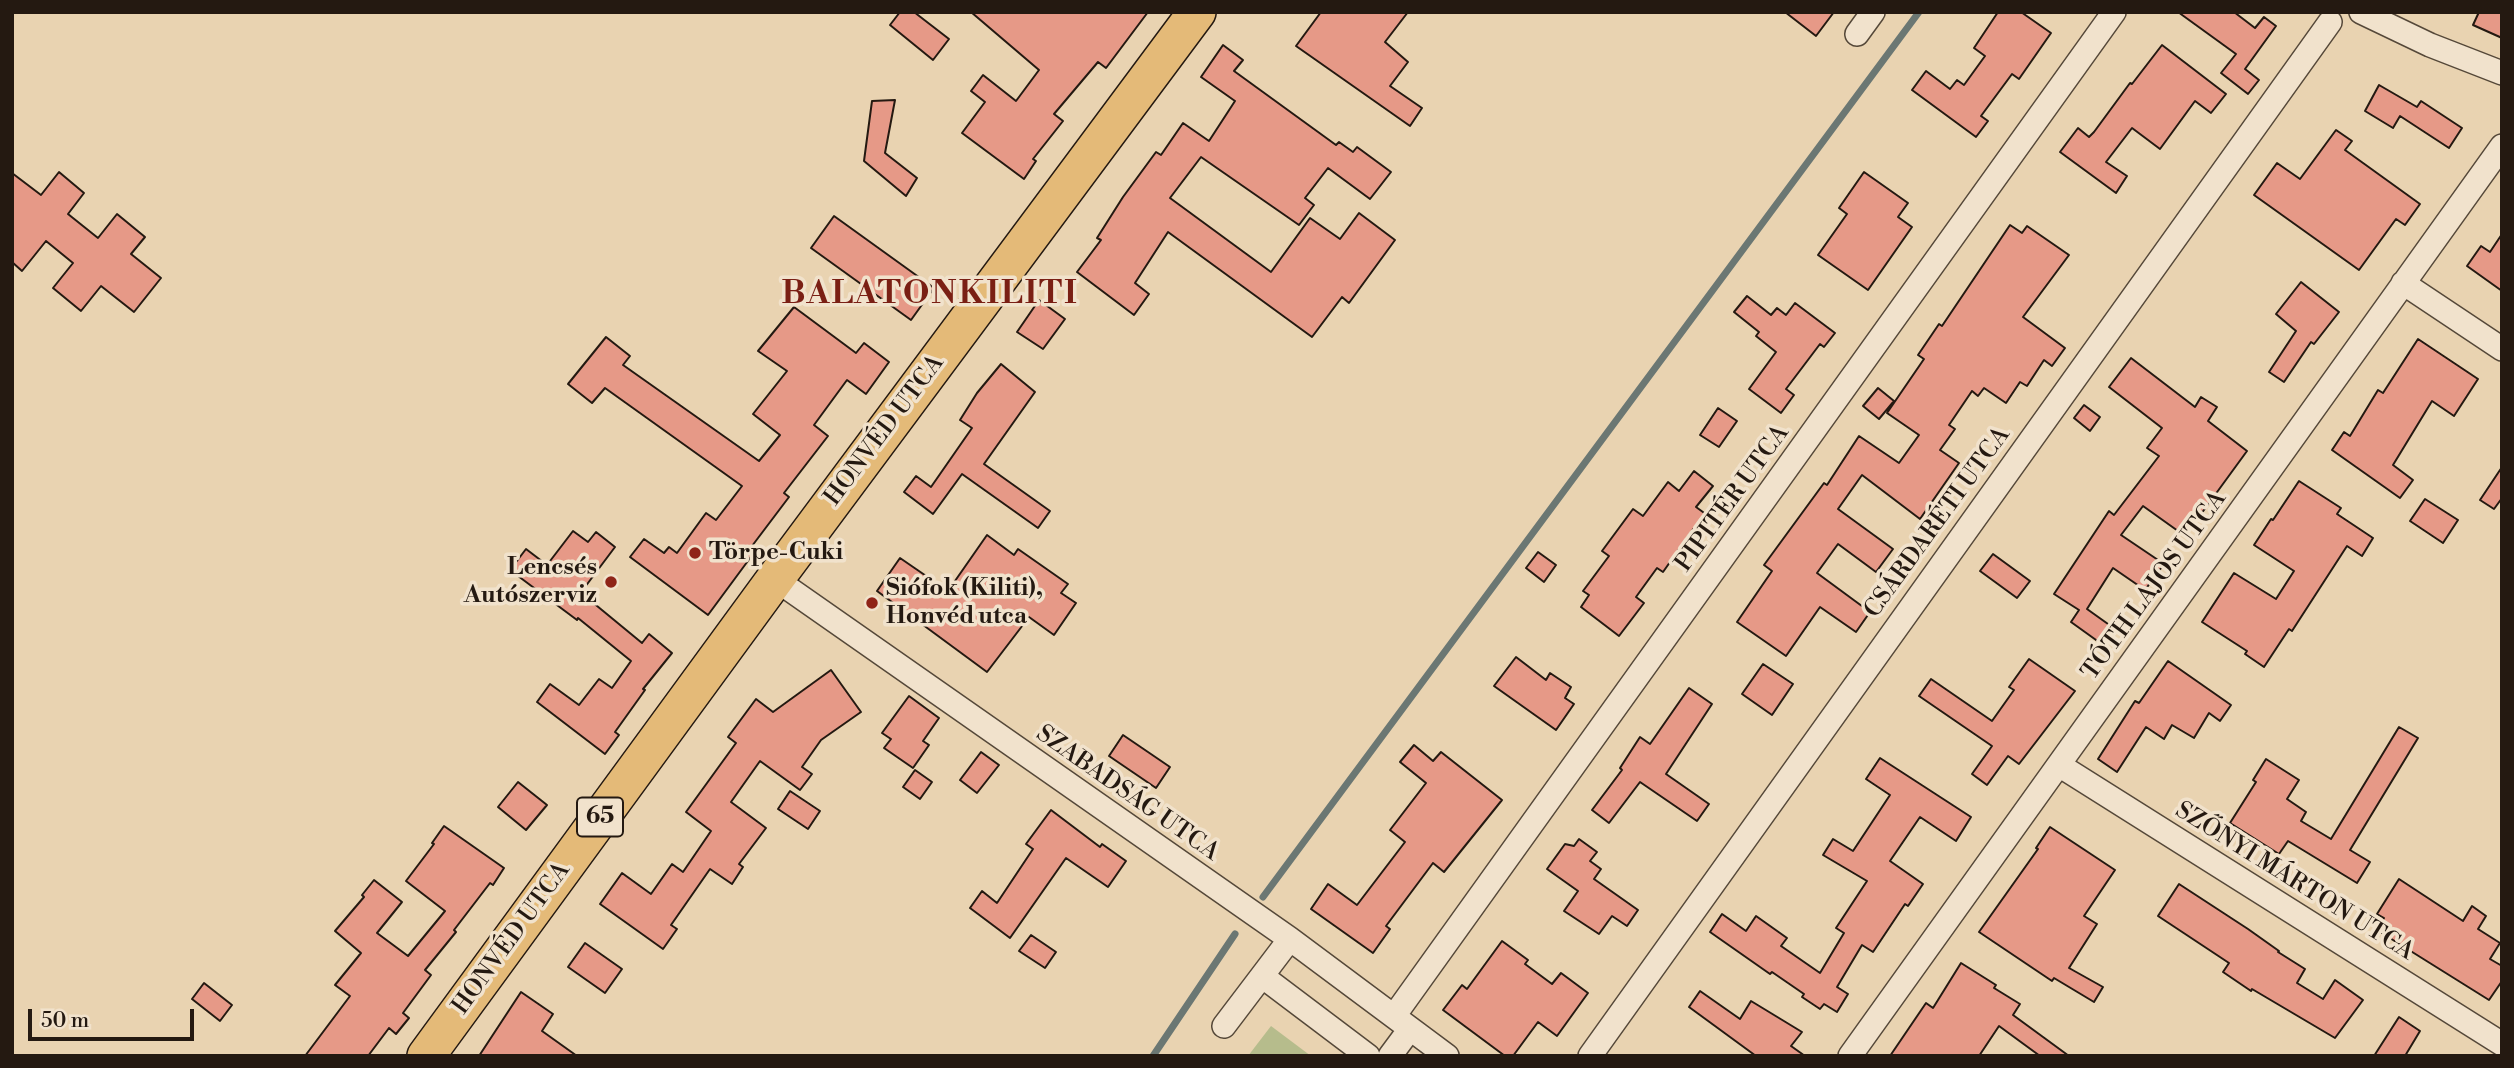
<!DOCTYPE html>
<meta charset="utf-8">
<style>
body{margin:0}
#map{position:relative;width:2514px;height:1068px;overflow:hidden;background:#e9d3b1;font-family:"Libre Bodoni",serif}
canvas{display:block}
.frame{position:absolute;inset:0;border:14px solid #241911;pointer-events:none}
.scale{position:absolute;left:28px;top:1009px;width:166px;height:32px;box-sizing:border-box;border:4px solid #241911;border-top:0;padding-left:9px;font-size:21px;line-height:24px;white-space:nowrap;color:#241911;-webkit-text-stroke:5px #f1e2cc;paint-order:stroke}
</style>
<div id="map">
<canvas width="2514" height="1068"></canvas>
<div class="frame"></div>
<div class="scale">50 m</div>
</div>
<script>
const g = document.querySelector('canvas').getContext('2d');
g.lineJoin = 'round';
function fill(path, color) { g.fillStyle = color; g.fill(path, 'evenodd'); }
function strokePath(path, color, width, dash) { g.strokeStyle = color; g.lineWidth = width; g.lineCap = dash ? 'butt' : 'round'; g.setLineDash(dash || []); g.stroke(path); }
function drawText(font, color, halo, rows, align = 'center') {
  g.font = font + ' "Libre Bodoni",serif'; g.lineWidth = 7; g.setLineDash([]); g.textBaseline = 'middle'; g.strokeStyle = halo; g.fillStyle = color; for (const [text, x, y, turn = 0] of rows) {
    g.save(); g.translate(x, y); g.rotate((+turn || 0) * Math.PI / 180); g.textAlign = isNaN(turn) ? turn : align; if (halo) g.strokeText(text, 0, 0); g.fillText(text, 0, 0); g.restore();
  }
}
fill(new Path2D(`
 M1271,1026L1311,1056H1248Z`), '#b6bc8c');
strokePath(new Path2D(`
 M1263,897L1919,12
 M1153,1056L1235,934`), '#6b7773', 7);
const building = new Path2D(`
 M900,12H914L949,39L933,60L890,25Z
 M971,12H1148L1106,68L1098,62L1054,114L1063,121L1033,159L1036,161L1024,179L962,133L985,102L971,91L983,75L1016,101L1039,70Z
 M1321,12H1408L1385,42L1408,62L1390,86L1422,108L1410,126L1296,46Z
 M1785,12H1834L1816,36Z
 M1998,12H2021L2051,33L2019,79L2012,74L1981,116L1988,121L1976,137L1912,90L1926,71L1950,89L1957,80L1964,85L1985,56L1974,48Z
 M2178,12H2234L2255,28L2264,17L2276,26L2245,69L2259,80L2248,94L2221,73L2236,54Z
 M2479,12H2502V38L2473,25Z
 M1223,45L1243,60L1234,71L1336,145L1339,142L1353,152L1357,147L1391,172L1370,199L1328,168L1305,198L1314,205L1299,225L1201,157L1170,198L1271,272L1310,218L1340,239L1359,213L1395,240L1349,303L1342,297L1312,337L1168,232L1135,283L1149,294L1134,315L1077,272L1101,240L1097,238L1123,197L1156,152L1161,155L1183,123L1209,141L1235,101L1201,77Z
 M2162,45L2226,94L2211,113L2195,101L2160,149L2132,128L2106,162L2127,176L2116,193L2060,152L2078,128L2089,137L2094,132L2130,83L2132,84Z
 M2379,85L2417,107L2421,101L2462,128L2449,148L2400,116L2393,128L2365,111Z
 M895,100L885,153L917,178L906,196L864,161L872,101Z
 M2336,130L2352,141L2345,150L2420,204L2405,225L2396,219L2359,270L2254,195L2277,163L2300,179Z
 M59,172L84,193L68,214L98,238L117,214L145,237L131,254L161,278L134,312L101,286L81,311L53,288L73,263L46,241L22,271L12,262V173L41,195Z
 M1864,172L1908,203L1898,217L1912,227L1868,290L1818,255L1847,214L1839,208Z
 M834,216L934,288L911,320L811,248Z
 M2010,225L2022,233L2027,226L2069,255L2023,317L2065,348L2052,366L2044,360L2027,386L2020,382L2006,403L1984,388L1978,396L1972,391L1949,425L1955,429L1940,450L1959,463L1920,519L1862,475L1838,509L1893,549L1876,572L1838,544L1817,573L1870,612L1856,632L1820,607L1786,656L1737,622L1772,571L1764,565L1824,483L1827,485L1859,436L1899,463L1919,435L1887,413L1924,359L1918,355L1939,324L1942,326Z
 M2502,234V291L2467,266L2481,246L2490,252Z
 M2301,282L2339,312L2314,344L2311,342L2284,382L2269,372L2296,331L2276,314Z
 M1747,296L1771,315L1777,308L1786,315L1795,303L1835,333L1824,347L1820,344L1786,389L1794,395L1781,413L1749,389L1776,352L1756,336L1759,332L1734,312Z
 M1039,300L1065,319L1043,349L1017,332Z
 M794,307L856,353L864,343L889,362L866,394L847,380L814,425L828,436L784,493L789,497L752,546L756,550L708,615L630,557L644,539L664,553L669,547L677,553L706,513L716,520L742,486L605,388L592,403L568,384L606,337L630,356L623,365L759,461L780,435L753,414L787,371L758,351Z
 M2418,339L2478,379L2454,416L2432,401L2393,465L2413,480L2400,498L2332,450L2344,432L2350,436L2378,390L2383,393Z
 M2131,358L2195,407L2201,397L2217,407L2208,421L2247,451L2185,536L2143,506L2121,535L2164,564L2145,590L2113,568L2087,609L2115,629L2103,645L2071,622L2079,610L2054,594L2109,511L2114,515L2159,456L2147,448L2162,428L2109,387Z
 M1001,364L1035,392L984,464L1050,511L1038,528L962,474L933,514L904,492L916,476L931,487L972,428L960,420L977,393Z
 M1878,388L1894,401L1879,419L1863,406Z
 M2084,405L2100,417L2090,431L2074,418Z
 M1718,408L1737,421L1719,447L1700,435Z
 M2502,467V498L2494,509L2480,500Z
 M1694,471L1713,486L1696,507L1707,515L1695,530L1694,528L1663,572L1657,568L1636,597L1644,603L1619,636L1581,607L1589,595L1583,591L1609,556L1602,551L1633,509L1643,516L1668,482L1679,491Z
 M2299,481L2341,508L2337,514L2373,538L2362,556L2347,546L2292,631L2289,629L2264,667L2245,654L2247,651L2202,622L2234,573L2276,599L2294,571L2254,545L2271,519L2273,520Z
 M2425,499L2458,520L2443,543L2410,521Z
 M573,531L588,542L596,532L615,547L582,591L593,599L591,601L642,643L649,634L672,653L643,689L645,690L615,732L619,735L605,754L537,702L550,684L579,705L599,679L612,688L631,661L578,618L577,620L510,570L526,549L547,565Z
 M987,535L1014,555L1018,549L1068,584L1061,593L1076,603L1054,635L1029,617L987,672L877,591L900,558L948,591Z
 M1538,552L1556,565L1544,582L1526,568Z
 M1993,554L2030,581L2017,598L1980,571Z
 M1516,657L1546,680L1550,673L1571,687L1565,698L1574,704L1556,730L1494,686Z
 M2029,659L2075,691L2019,764L2008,756L1987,785L1972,774L1992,746L1919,696L1931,679L1992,721L2014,690L2009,687Z
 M2168,661L2231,705L2220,721L2209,713L2194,738L2172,725L2164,739L2146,727L2117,772L2098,759L2135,701L2139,703Z
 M1763,664L1793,684L1772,715L1742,694Z
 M831,670L861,712L821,740L802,767L812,774L800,790L760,761L731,802L766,828L739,864L743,867L732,884L710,869L671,925L677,929L663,949L600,904L622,873L651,894L672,864L683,872L711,831L686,812L736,743L728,737L756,699L773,712Z
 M1689,688L1712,704L1666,774L1709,804L1697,821L1640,782L1609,823L1592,810L1622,770L1620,768L1640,737L1650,744Z
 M909,696L939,718L923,741L929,745L913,768L884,748L891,739L882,733Z
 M2399,727L2418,738L2350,850L2370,862L2357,883L2288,841L2279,854L2230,823L2256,782L2253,780L2266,759L2299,780L2287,799L2306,812L2301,821L2331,839Z
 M1123,735L1170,767L1156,788L1109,756Z
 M1414,745L1433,761L1441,752L1502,800L1444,872L1433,863L1386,926L1390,929L1373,953L1311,909L1328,884L1357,905L1405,842L1390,830L1426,783L1400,762Z
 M981,752L999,765L977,793L960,780Z
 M1880,758L1971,817L1956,841L1920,817L1890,861L1923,884L1908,906L1905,904L1873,952L1862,945L1837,987L1848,994L1837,1012L1824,1004L1820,1009L1802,997L1804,994L1772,972L1770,974L1710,932L1722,914L1746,931L1756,916L1787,938L1781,946L1820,973L1844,933L1836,928L1867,881L1823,855L1833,839L1853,851L1890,795L1866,779Z
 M915,770L932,782L920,799L903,787Z
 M518,782L547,805L526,830L498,807Z
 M790,791L820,811L808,829L778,809Z
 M1051,810L1100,847L1102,844L1126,861L1108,887L1066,858L1010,938L970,908L982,891L997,903L1033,849L1026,844Z
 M444,826L504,868L493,885L490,883L454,930L456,932L425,970L431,975L403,1013L409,1018L396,1034L389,1028L368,1056H305L350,996L335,985L361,953L335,931L364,897L362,895L374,880L402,902L377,933L408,956L445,911L406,881L434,844L432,843Z
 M2050,827L2115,870L2084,916L2097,924L2069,968L2103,987L2094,1002L2054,978L2052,981L1979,932L2038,849L2036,848Z
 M1579,839L1597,852L1590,861L1601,869L1594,879L1638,910L1627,926L1612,916L1599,934L1564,911L1578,891L1547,869L1565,844L1574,846Z
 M2399,879L2463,921L2472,906L2486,916L2478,929L2500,943L2490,959L2502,966V981L2489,1000L2377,930L2384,918L2377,914Z
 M2179,884L2248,929L2279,951L2278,952L2305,969L2297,983L2323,999L2335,980L2363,1000L2335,1038L2252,989L2251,991L2223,972L2229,963L2158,916Z
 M1031,935L1056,952L1045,968L1019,951Z
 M1502,941L1528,960L1525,964L1552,984L1561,973L1588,993L1557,1036L1538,1022L1513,1056H1505L1443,1010L1462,985L1467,989Z
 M585,943L622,969L605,993L568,967Z
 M1961,963L1996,985L1994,988L2020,1004L2013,1015L2069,1056H2040L1999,1026L1979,1056H1890L1926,1003L1933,1008Z
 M204,983L232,1005L220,1021L192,999Z
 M1700,991L1740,1019L1751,1001L1802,1032L1791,1046L1805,1056H1756L1689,1007Z
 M521,992L553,1014L542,1031L577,1056H479Z
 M2399,1017L2420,1031L2405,1056H2374Z`);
fill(building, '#e69987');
strokePath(building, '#241911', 2);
const minor = new Path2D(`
 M2361,12L2430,45L2502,73
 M1857,34L1873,12
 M2403,283L2502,349
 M775,579L1290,939L1447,1056
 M2059,765L2502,1044
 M1262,976L1368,1056
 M1394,1016L2114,12
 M1224,1026L1290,939
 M1390,1056L1410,1029
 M1590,1056L2330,22
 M1850,1056L2502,146`);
const primary = new Path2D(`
 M426,1056L775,579L1197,12`);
strokePath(minor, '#554839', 26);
strokePath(primary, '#241911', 40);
strokePath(minor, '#f1e2cc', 23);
strokePath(primary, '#e4ba78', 37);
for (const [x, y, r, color] of [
 [695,553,7,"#8f2418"],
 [611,582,7,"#8f2418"],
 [872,603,7,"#8f2418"]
]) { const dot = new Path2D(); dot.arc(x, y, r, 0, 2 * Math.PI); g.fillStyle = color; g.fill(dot); strokePath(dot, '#f1e2cc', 2.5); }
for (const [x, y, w] of [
 [600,817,46]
]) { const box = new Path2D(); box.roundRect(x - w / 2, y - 19.5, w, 39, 5); g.fillStyle = '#f1e2cc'; g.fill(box); strokePath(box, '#241911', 2); }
drawText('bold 23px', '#241911', null, [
 ["65",600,817]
]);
drawText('24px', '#241911', '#f1e2cc', [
 ["HONVÉD UTCA",885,431,-53],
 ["PIPITÉR UTCA",1733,499,-54],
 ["CSÁRDARÉTI UTCA",1938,523,-54],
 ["TÓTH LAJOS UTCA",2155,586,-54],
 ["SZABADSÁG UTCA",1127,794,35],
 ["SZŐNYI MÁRTON UTCA",2294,882,32],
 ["HONVÉD UTCA",512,939,-54]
]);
drawText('bold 24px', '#241911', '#f1e2cc', [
 ["Törpe-Cuki",709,553],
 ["Lencsés",597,568,"right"],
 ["Autószerviz",597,596,"right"],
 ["Siófok (Kiliti),",886,589],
 ["Honvéd utca",886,617]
], 'left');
g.letterSpacing = '2px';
drawText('bold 32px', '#7a1f14', '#f1e2cc', [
 ["BALATONKILITI",930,295]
]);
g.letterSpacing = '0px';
</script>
